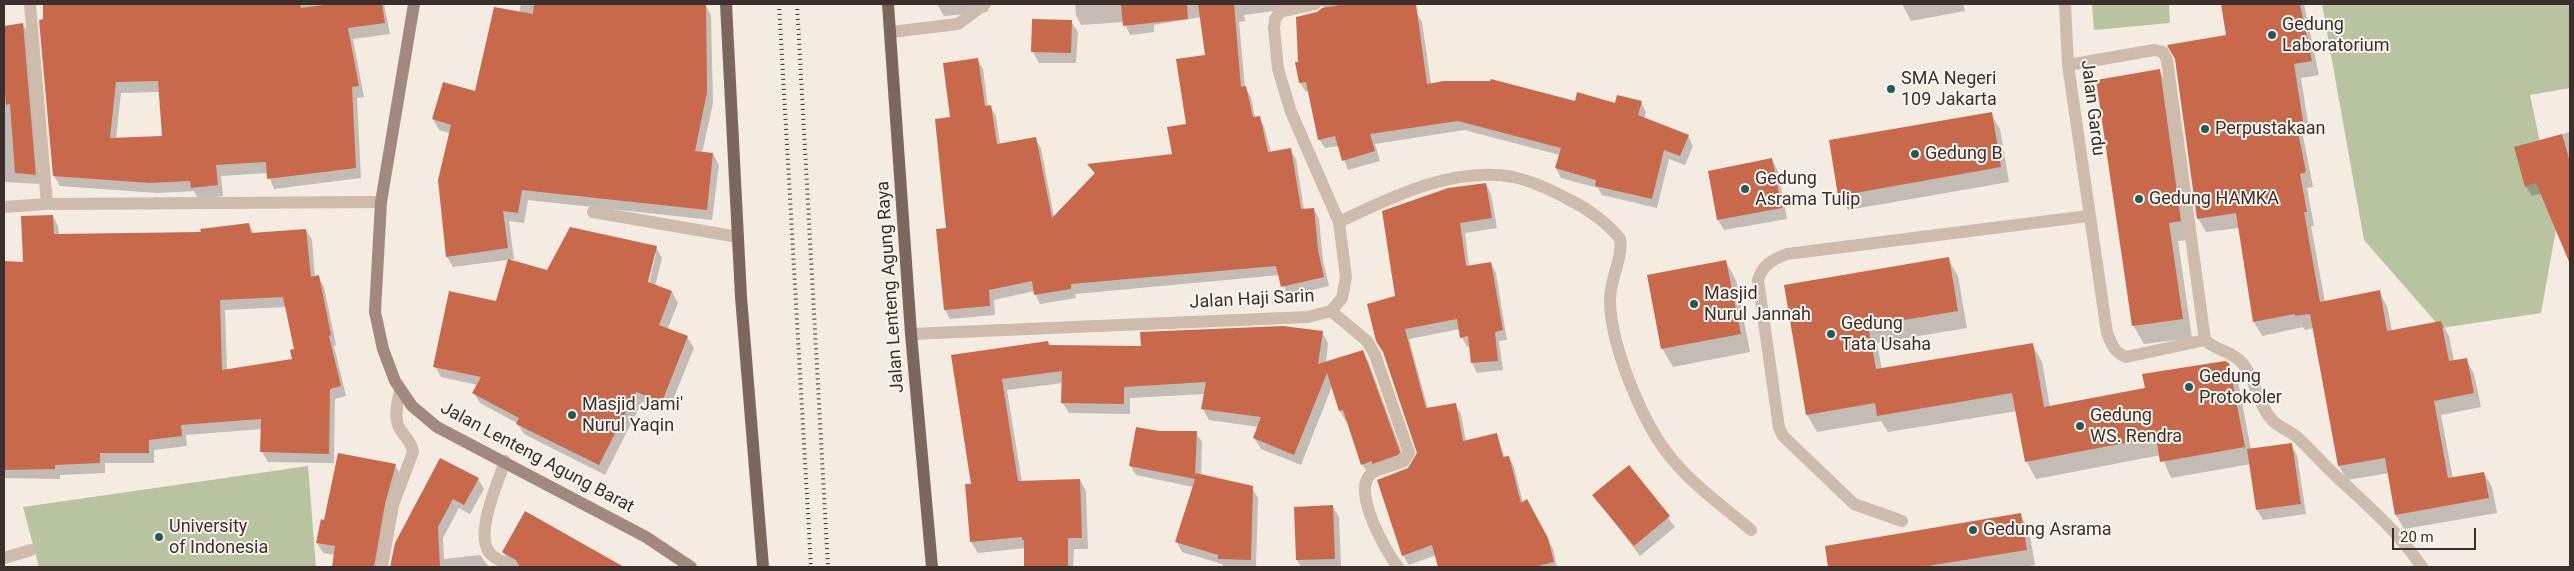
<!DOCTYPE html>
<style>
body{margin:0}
#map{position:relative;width:2574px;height:571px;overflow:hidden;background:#f4ebe1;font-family:Roboto,sans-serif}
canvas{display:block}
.frame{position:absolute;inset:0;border:5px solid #3b302b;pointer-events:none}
.scale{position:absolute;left:2392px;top:528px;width:84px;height:22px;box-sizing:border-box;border:2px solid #3b302b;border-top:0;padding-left:6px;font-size:15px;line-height:18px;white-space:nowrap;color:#3b302b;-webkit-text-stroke:4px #fbf5ee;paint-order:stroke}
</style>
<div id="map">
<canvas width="2574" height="571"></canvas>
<div class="frame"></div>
<div class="scale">20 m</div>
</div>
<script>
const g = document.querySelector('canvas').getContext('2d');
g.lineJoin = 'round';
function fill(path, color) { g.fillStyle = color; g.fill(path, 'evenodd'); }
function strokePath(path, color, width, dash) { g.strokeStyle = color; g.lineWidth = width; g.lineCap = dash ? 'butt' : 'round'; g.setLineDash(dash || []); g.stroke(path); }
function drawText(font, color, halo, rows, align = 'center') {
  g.font = font + ' Roboto,sans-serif'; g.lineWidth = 4; g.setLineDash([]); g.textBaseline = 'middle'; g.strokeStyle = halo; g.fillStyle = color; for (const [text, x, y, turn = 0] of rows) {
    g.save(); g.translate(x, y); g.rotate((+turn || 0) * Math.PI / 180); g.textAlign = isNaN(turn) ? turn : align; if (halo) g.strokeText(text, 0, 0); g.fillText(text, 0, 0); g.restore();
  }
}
fill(new Path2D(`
 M2092,4H2169L2170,23L2094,30Z
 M2322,4H2570V88L2530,95L2557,224L2541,313L2441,328L2364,240Z
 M308,466L316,567H39L23,507Z`), '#b8c4a0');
fill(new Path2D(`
 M44,4H384L390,34L353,39L364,97L357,98L361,178L274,189L268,173L221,176L223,196L198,199L194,191L157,193L60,186L54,176ZM160,92L163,137L116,139L121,93Z
 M521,4H705L711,15L713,103L702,153L713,154L719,165L712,220L528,200L524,223L509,221L514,259L453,267L447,257L450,133L439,130L433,119L444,83L476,92L519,13Z
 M937,4H987L988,12L944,16Z
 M1075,4H1404L1405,14L1416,12L1422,22L1431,84L1575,102L1616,104L1641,102L1646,112L1644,119L1688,136L1693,146L1685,165L1669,159L1657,208L1602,195L1598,188L1561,178L1556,168L1560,155L1464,130L1375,144L1380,161L1348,170L1339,146L1325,148L1319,139L1309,91L1306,92L1300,83L1299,63L1324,7L1319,5L1244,15L1245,21L1239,22L1245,88L1251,97L1255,118L1259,117L1264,126L1271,153L1290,150L1296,159L1304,210L1314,209L1319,219L1323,261L1329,286L1288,296L1280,275L1075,294L1076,298L1040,304L1034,291L994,300L995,315L950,319L945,310L952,119L977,59L983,69L988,107L990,106L996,116L1000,144L1035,139L1041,148L1054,217L1095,175L1089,165L1173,155L1187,126L1207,56L1201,17L1154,25V32L1130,35L1124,22L1081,25L1076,15Z
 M1902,4H1963L1965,11L1911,21Z
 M2222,4H2304L2319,75L2301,78L2310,135L2303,136L2313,187L2307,188L2314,226H2311L2325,302L2379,292L2387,306L2392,331L2441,322L2449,336L2454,362L2466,359L2474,374L2481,407L2441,415L2453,479L2484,473L2492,487L2497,513L2404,529L2396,515L2389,473L2347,480L2339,466L2314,328L2305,330L2303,327L2262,336L2254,322L2239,228L2206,232L2198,218L2227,36Z
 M1071,21L1078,32L1076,63H1039L1033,52Z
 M23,24L28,34L41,184L4,182V27Z
 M2159,70L2170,89L2191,240L2178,241L2192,338L2144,344L2133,325Z
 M1991,114L2000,129L2009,182L1848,210L1840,195Z
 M2570,132V260L2542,193L2532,196L2526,186L2515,148Z
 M1772,160L1778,171L1787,219L1724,230L1718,220Z
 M1486,184L1491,194L1497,228L1465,233L1469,267L1491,263L1496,273L1507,340L1499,341L1503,370L1477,373L1472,363L1470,346L1467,347L1462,337L1460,329L1409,339L1428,409L1455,404L1461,414L1466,442L1496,434L1505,458L1509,457L1514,467L1523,503L1527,501L1553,549L1557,567H1439L1436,555L1409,565L1403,555L1409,469L1418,454L1397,297Z
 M53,216L58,226L59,235L202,233L249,224L254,234L306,230L312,240L315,278L318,277L324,287L336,345L334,346L346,396L335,399L334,463L268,462L262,452V429L186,435L187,446L154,450V463H105V473L60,475V479L4,478V263H24ZM286,307L295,350L293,360L227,371L225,310Z
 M656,247L662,258L655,286L672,292L678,303L667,330L687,337L694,348L668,412L642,402L605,475L524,434L517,423L480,403L474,393L478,385L441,377L435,366L497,303L547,271ZM653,254H656L648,288L645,287Z
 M1948,259L1958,276L1967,328L1877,343L1882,370L2032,344L2042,362L2050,407L2146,389L2228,364L2238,381L2251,450L2291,445L2297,455L2306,514L2263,520L2257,510L2251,464L2171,478L2161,455L2036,479L2027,462L2017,411L1888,432L1881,421L1817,432L1807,415L1785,286Z
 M1726,262L1736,280L1750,352L1673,367L1662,348Z
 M1322,332L1328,343L1326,363L1362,351L1369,363L1406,464L1369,475L1362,464L1349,421L1346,422L1340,411L1332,386L1301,465L1261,449L1254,438L1259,427L1209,420L1203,409L1205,394L1130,398V414L1069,413L1062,402L1063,383L1007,390L1022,482L1080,480L1086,491L1088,549H1074L1073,567H1025L1026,548L978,553L971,542L972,485L953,356L1048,342L1050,347H1142Z
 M1196,433L1202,442L1201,475L1252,488L1258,498L1256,567H1224L1222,564L1182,552L1177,542L1193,487L1136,475L1130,465Z
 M395,465L401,476L381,567H333L335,555L323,553L317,543L325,521Z
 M1629,467L1675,527L1640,556L1594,495Z
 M478,479L484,489L470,514L459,508L443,538L444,559L480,555L489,567H391L396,543Z
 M1333,507L1339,517L1341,567H1301L1297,560Z
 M526,513L621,567H511L503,552Z
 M2020,515L2029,530L2035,565L2021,567H1830L1826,547Z`), '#0003');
fill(new Path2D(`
 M43,4H300L301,8L332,4H382L385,23L348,28L359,86L352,87L356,168L267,179L266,162L216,165L218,185L191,188L190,181L150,183L53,176L39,20L43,19ZM158,81L162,136L110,138L116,82Z
 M534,4H706L707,92L695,151L713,153L707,210L522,190L518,213L503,211L508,248L446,257L438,180L451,125L432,119L443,82L475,91L494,7L533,14Z
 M1121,4H1187L1188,19L1123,26Z
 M1198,4H1234L1241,87L1246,86L1253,117L1260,116L1268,152L1291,148L1301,209L1314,208L1318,250L1324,277L1281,287L1276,266L1071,284V289L1034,295L1032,281L989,290L990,306L944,310L936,229L946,228L935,119L950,117L943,63L978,58L985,106L991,105L997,144L1036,137L1052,218L1095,173L1087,164L1172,154L1167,127L1186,124L1176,59L1205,55Z
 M1346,4H1416L1427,84L1444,81H1490L1491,79L1575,101L1577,92L1615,103L1617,95L1642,101L1638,115L1689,135L1680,156L1664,150L1652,199L1595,186L1596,180L1555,168L1561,148L1458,121L1370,134L1375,151L1342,161L1335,136L1318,140L1306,82L1299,83L1295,62H1298L1296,17L1317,12L1322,8Z
 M2221,4H2300L2312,61L2294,64L2303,121L2296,122L2306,172L2300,174L2307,212H2304L2320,302L2380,290L2387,331L2441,321L2449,361L2467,358L2474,393L2434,401L2448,478L2484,472L2489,498L2395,515L2385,458L2338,466L2310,314L2295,316V314L2253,322L2236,213L2197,219L2175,59L2167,45L2226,35Z
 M1032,19L1072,20L1071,53L1031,52Z
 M23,23L36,175L15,173L10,104L6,105L4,82V26Z
 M2160,69L2181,221L2169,223L2183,319L2132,326L2096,80Z
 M1992,112L2001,167L1838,196L1829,140Z
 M2562,134L2570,162V264L2536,183L2525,187L2514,147Z
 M1772,158L1782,208L1717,220L1708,171Z
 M1486,183L1492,218L1460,223L1466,266L1491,262L1503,330L1495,332L1498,361L1471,363L1468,336L1460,338L1457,319L1405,329L1426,408L1456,403L1463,441L1497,433L1503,457L1509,456L1521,503L1527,499L1548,538L1554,562L1534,567H1438L1432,545L1402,556L1377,480L1408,468L1417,453L1383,352L1376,341L1367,304L1395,296L1382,211L1448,188Z
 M53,215L54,234L201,232L200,229L249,223L251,233L306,229L311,277L319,275L331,335L329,336L341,386L330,389L329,454L260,452L261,419L181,425L182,436L149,440V453H100V463L55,465V469L4,470V261L23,262L21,216ZM283,297L294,349L290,350L292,359L222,370L220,300Z
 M570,227L657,246L648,282L672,291L659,325L688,336L662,402L636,392L599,465L516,424L519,418L472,393L481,377L433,367L449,291L496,301L508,259L547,270Z
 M1949,257L1958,311L1868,326L1876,369L2033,343L2044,407L2145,388L2142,374L2225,361L2229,363L2245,447L2160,462L2156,437L2025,462L2012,393L1877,416L1875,403L1806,415L1784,285Z
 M1726,260L1741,334L1661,349L1647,275Z
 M1283,326L1323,331L1318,364L1363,350L1400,452L1398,455L1372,464V461L1361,465L1343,410L1339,411L1327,373L1294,455L1253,438L1261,417L1201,409L1206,382L1124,387V404L1061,403L1062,371L1002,379L1018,481L1080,479L1082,538H1068V567H1024V540H1022V537L970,542L965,484H971L951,355L1048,341L1049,345L1141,346L1140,332Z
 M1136,427L1159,431H1197L1195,476L1196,473L1253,486L1251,560L1218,559V555L1175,542L1195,479L1129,466Z
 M2292,443L2301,504L2256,510L2247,449Z
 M338,453L396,464L385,504L374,567H332L335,546L316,543L321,519L324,520Z
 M440,458L479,478L464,505L453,499L438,527L440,567H390L395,543Z
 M1629,465L1670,516L1634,546L1592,495Z
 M1333,505L1335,559L1296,560L1294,507Z
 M525,511L624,567H520L516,560L502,552Z
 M2021,513L2027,550L1921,567H1828L1825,546Z`), '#c8694b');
strokePath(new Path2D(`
 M2065,4L2068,65L2107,333C2112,345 2114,352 2126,357L2205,340C2216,351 2233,351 2243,364C2257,382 2257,404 2273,421C2280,428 2291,431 2298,438C2311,450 2323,464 2336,476C2370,508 2395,528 2422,567
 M891,32L958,24L985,4
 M2068,65L2154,50L2163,52L2167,60L2205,340
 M593,212L738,237
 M1902,521L1854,504L1783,436L1779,428L1758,280C1763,264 1772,260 1787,254L2088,216
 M4,558L31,550`), '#cdbbac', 12);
strokePath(new Path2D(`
 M30,4L47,204
 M4,207L47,204L381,202
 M1339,222C1391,197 1454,166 1513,177C1532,181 1549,189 1566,198C1585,207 1607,222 1620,239C1623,260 1609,280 1610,302C1611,346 1643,425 1672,459C1694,486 1724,507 1751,530
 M1331,311L1367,341L1375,355L1409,453L1404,461C1395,466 1380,467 1371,474C1351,490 1386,552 1398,567
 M911,334L1308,317L1331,311L1342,298L1346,277L1339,222L1291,112L1278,69L1274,28L1275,19L1280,12L1315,4
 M505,461C498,483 475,532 489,552C494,559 505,563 512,567
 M382,567L393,505L413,452C412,441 402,435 398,425C394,414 398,401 400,390`), '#cdbbac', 12);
strokePath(new Path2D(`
 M414,4L381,202L375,312L383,349L395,381L412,406L437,427L646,537L691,567`), '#a18a7d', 12);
strokePath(new Path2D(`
 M726,4L741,297L763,567
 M888,4L911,334L932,567`), '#7d675c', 12);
strokePath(new Path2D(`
 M779,4L811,567
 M797,4L828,567`), '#3b302b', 4, [1, 4]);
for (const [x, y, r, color] of [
 [2272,35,5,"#1f5a5e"],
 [1891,89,5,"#1f5a5e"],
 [2205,129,5,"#1f5a5e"],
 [1915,154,5,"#1f5a5e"],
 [1745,189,5,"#1f5a5e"],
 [2139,199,5,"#1f5a5e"],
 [1694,304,5,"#1f5a5e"],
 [1831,334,5,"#1f5a5e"],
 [2189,387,5,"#1f5a5e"],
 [572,415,5,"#1f5a5e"],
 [2080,426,5,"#1f5a5e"],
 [1973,530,5,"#1f5a5e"],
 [159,537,5,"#1f5a5e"]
]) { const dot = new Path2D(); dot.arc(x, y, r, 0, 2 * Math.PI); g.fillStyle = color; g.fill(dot); strokePath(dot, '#fbf5ee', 2); }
drawText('18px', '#3b302b', '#fbf5ee', [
 ["Gedung",2282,25],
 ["Laboratorium",2282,46],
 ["SMA Negeri",1901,79],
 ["109 Jakarta",1901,100],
 ["Perpustakaan",2215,129],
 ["Gedung B",1925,154],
 ["Gedung",1755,179],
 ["Asrama Tulip",1755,200],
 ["Gedung HAMKA",2149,199],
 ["Masjid",1704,294],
 ["Nurul Jannah",1704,315],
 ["Gedung",1841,324],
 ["Tata Usaha",1841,345],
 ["Gedung",2199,377],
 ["Protokoler",2199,398],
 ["Masjid Jami'",582,405],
 ["Nurul Yaqin",582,426],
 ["Gedung",2090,416],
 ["WS. Rendra",2090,437],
 ["University",169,527],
 ["of Indonesia",169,548],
 ["Gedung Asrama",1983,530]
], 'left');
drawText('18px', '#3b302b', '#fbf5ee', [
 ["Jalan Gardu",2092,108,83],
 ["Jalan Lenteng Agung Raya",891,287,-94],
 ["Jalan Haji Sarin",1252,300,-3],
 ["Jalan Lenteng Agung Barat",537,458,28]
]);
</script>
